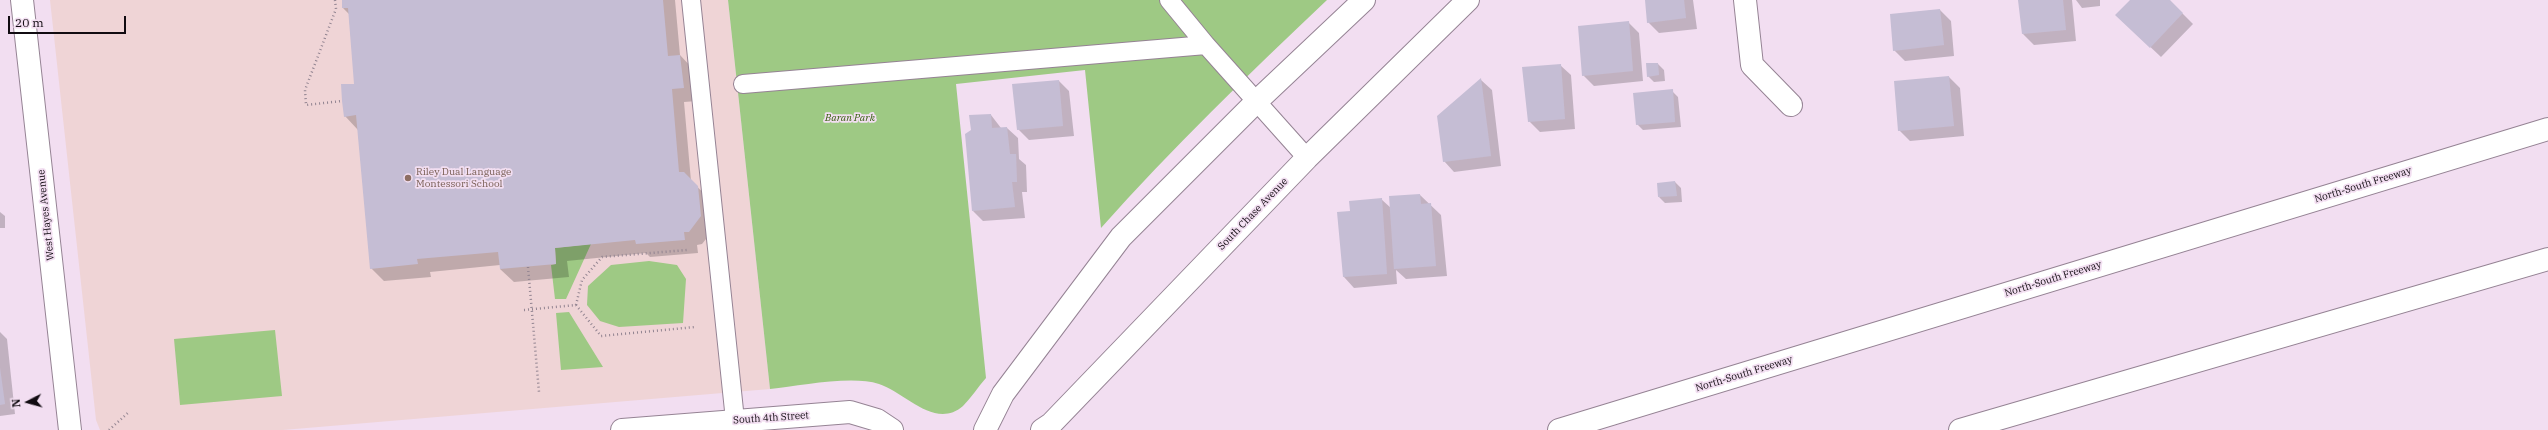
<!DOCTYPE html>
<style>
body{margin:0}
#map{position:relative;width:2548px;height:430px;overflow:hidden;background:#f2def1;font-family:"IBM Plex Serif",serif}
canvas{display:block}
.north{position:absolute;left:8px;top:382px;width:40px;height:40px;-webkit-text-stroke:3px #f2def1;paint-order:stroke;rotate:264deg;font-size:11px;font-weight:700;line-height:16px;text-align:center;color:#110b11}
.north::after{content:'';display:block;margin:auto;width:14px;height:18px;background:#110b11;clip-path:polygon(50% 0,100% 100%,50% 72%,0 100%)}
.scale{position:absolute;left:8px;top:16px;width:118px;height:18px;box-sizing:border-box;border:2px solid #110b11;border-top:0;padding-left:5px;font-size:12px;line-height:14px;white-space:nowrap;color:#110b11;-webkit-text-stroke:3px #f2def1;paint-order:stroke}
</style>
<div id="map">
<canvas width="2548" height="430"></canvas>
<div class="north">N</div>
<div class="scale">20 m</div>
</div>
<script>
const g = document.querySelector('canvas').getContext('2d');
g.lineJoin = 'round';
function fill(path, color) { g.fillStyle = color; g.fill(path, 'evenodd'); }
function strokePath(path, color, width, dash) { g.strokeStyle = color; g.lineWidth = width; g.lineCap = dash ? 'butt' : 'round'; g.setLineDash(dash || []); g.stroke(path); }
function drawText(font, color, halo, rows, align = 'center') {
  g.font = font + ' "IBM Plex Serif",serif'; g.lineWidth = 3.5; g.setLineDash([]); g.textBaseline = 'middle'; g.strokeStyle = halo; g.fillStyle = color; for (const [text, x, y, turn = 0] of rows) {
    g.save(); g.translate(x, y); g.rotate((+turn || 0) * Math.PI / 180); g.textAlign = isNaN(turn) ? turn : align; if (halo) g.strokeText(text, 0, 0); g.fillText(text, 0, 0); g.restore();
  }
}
fill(new Path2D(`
 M50,0H728L770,389L283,430H100L96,420Z`), '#efd4d6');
fill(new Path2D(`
 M728,0H1327C1249,74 1172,148 1101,228L1085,70L956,84L986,378C978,387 971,398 963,406C935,430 906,393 879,384C851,375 800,386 770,389Z
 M591,244L566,299H555L551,265L556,264L555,248Z
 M649,261L677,265L686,279L683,323L619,327L600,321L587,305L588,286L611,265Z
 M569,312L603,367L561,370L556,313Z
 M275,330L282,396L180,405L174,339Z`), '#9ec984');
fill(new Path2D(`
 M343,0H675L680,55L693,69L697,101L684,102L691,181L711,200L714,229L702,244L697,245L698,253L650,257L646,253L567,261L569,277L514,282L500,269V265L430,272L431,277L384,281L371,268L358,130L345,116L355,84L349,14L343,8Z
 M1646,0H1693L1697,29L1659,33L1648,22Z
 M2019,0H2072L2076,41L2034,45L2023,34Z
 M2076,0H2100V6L2082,8Z
 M2131,0H2169L2193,24L2161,57L2127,25Z
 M1940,10L1951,21L1954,56L1905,61L1894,50Z
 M1628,22L1639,33L1643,81L1594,86L1583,75Z
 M1658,64L1664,70L1665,81L1654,82L1648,76Z
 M1560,65L1571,75L1575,129L1540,132L1529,121Z
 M1949,77L1960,88L1964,136L1910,141L1899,130Z
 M1481,80L1492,90L1501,166L1454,172L1444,161Z
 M1059,81L1069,91L1074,136L1029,140L1018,129Z
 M1672,91L1678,97L1681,127L1643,130L1637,124Z
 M991,115L1001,128H1007L1018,138L1019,159L1026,165L1027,192H1022L1025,218L983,221L973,211Z
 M1675,182L1681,188L1682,202L1665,203L1659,197Z
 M1420,195L1441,215L1447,276L1406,279L1396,270L1397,284L1354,288L1344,277L1338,213L1351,212L1381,199L1391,208Z
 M0,212L5,216V228H0Z
 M0,332L7,339L15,414L0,416Z`), '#0003');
fill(new Path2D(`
 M342,0H663L668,56L680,55L684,88L672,89L679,172H684L698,186L701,216L689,232H684L685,240L636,244L635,240L555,248L556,264L500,269L498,252L417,259L418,264L370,269L356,115L344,117L342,101L341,84H354L348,8H342Z
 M1645,0H1684L1686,18L1647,23Z
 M2018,0H2063L2066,30L2022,34Z
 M2130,0H2170L2183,13L2150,48L2115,15Z
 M1940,9L1944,45L1893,51L1890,14Z
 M1629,21L1633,71L1582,76L1578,26Z
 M1646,63H1658L1659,75L1647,77Z
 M1561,64L1565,119L1528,122L1522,67Z
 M1949,76L1954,126L1898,131L1894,81Z
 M1481,78L1491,156L1443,162L1437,116Z
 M1059,80L1063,126L1017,130L1012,84Z
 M1673,89L1675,122L1636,125L1633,93Z
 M991,114L992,128L1007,127L1010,154H1016L1017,182H1012L1015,207L972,211L965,134L971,130L969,115Z
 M1675,181L1677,196L1658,197L1657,183Z
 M1420,194L1421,204L1431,203L1436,266L1394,269L1389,196Z
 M1382,198L1387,274L1343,277L1337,212L1350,211L1349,201Z
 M0,368L5,404L0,405Z`), '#c5bdd4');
const service = new Path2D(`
 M691,0L735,420
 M1169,0L1206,45
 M743,84L1206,45L1307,158`);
const minor = new Path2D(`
 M22,0L70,430
 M1745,0L1752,65L1791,105`);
const tertiary = new Path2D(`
 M622,430L850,412L877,420L892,430`);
const primary = new Path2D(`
 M985,430L1003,394L1121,237L1257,101L1364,0
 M1042,430L1051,424L1307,158L1468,0`);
const motorway = new Path2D(`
 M1559,430L2548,129
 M1960,430L2548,259`);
strokePath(service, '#958394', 20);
strokePath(minor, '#958394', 24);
strokePath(tertiary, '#958394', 24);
strokePath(primary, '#958394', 24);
strokePath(motorway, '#958394', 24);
strokePath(new Path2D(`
 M335,0L336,9L305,90L306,105L342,101
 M528,267L539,392
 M576,305L582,280L602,257L687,250
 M576,305L601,336L695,327
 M524,310L576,305
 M109,430L129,412`), '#928491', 2.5, [1, 3]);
strokePath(service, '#fff', 18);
strokePath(minor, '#fff', 22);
strokePath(tertiary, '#fff', 22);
strokePath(primary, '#fff', 22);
strokePath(motorway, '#fff', 22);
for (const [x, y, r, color] of [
 [408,178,4,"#8d6e63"]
]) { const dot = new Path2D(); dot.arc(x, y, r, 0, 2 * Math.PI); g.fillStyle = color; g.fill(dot); strokePath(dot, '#f2def1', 1.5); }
drawText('italic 10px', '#315b08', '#f2def1', [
 ["Baran Park",850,118]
]);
drawText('10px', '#785e54', '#f2def1', [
 ["Riley Dual Language",416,172],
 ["Montessori School",416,184]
], 'left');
drawText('10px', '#110b11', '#f2def1', [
 ["North-South Freeway",2363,185,-17],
 ["South Chase Avenue",1253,214,-46],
 ["West Hayes Avenue",46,215,-96],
 ["North-South Freeway",2053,279,-17],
 ["North-South Freeway",1744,374,-17],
 ["South 4th Street",771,418,-4]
]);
</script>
